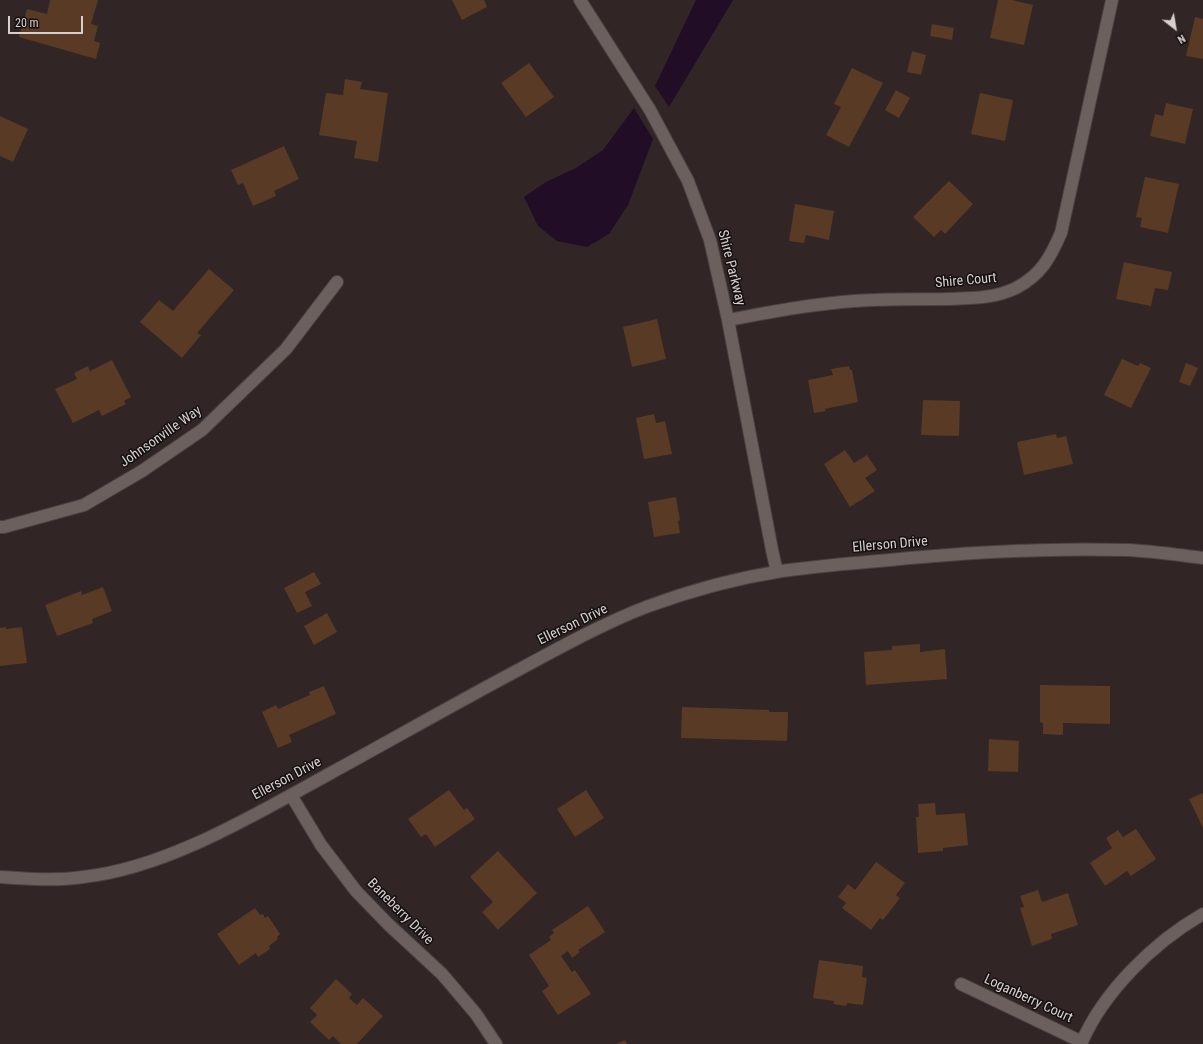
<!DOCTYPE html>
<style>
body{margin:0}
#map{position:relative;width:1203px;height:1044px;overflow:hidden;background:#312625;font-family:"Roboto Condensed",sans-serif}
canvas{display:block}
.north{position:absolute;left:1155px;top:8px;width:40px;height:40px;-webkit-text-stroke:3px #151010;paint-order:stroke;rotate:149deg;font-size:11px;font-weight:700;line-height:16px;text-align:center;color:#d7d0cf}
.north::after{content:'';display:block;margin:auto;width:14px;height:18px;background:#d7d0cf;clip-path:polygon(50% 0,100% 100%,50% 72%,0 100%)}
.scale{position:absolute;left:8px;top:16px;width:75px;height:18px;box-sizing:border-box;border:2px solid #d7d0cf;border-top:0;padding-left:5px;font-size:12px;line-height:14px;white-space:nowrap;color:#d7d0cf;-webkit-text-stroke:3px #151010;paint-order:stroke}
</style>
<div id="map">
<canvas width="1203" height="1044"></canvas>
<div class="north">N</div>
<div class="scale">20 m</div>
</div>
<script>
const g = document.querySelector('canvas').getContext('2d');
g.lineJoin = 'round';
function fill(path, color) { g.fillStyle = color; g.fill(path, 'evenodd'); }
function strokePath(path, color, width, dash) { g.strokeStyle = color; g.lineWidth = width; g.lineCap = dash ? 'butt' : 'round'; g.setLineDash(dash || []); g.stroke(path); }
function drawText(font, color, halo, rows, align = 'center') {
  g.font = font + ' "Roboto Condensed",sans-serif'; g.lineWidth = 3; g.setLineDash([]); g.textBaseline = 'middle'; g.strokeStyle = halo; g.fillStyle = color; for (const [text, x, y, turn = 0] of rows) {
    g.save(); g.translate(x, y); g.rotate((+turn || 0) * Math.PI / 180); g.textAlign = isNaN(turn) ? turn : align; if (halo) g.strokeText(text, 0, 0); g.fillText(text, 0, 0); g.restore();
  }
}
fill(new Path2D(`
 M696,0H733L669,107L655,86Z
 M634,108L653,139L628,205L609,234L587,247L557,241L538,226L524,197L546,182L576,168L603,150Z`), '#210d26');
fill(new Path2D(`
 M50,0H98L91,24L98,26L94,41L100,43L96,59L19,37L27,9L47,14Z
 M452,0H484L487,7L462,20Z
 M998,0H1012L1033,5L1024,45L990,38Z
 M1195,17L1203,19V59L1186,56Z
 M932,24L954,28L952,40L930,36Z
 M912,51L926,55L921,75L907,72Z
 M529,63L554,97L526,117L501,83Z
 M852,68L883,83L849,147L826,135L841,107L834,104Z
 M345,79L362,82L360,89L388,93L378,162L354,158L357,141L319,135L326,93L343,95Z
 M896,90L910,98L899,118L885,110Z
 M980,93L1013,100L1005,141L971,134Z
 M1166,103L1193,109L1185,144L1150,136L1155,114L1163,116Z
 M0,116L28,129L13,162L0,156Z
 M284,146L299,179L274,191L276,196L253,206L243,183L238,185L231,170Z
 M1145,177L1179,184L1168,233L1140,227L1142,218L1136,217Z
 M949,181L973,204L945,234L941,230L934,237L913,217Z
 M795,204L834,211L829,240L806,235L804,243L789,241Z
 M1124,262L1172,272L1168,290L1155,288L1151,306L1116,299Z
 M209,269L234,290L197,333L201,335L182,358L140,322L159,300L173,311Z
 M657,319L666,359L632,367L623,327Z
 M1122,359L1138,366L1140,363L1151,368L1131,408L1104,395Z
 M112,360L131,397L124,401L126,404L102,416L99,410L73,423L55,389L77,379L74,373L88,366L90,371Z
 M1186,363L1198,368L1190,386L1179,382Z
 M849,366L850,370H852L858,402L825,409L826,411L814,413L808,380L833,375L831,369Z
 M923,400L960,401L959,436L921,435Z
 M654,414L656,423L665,421L672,454L644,459L636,418Z
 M1056,434L1057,438L1066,436L1073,464L1024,475L1017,442Z
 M845,450L854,463L867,455L877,470L865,478L875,491L850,507L824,464Z
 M676,497L680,520L678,521L680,533L654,537L648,502Z
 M314,572L321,584L305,592L312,606L297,613L284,588Z
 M103,587L112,611L92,619L93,623L57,636L45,605L81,591L82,595Z
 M327,613L337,632L314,645L304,626Z
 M6,627V629L22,627L27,663L0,666V628Z
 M920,644V652L945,649L947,679L866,685L864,652L892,650V646Z
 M1040,685L1110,686V724L1063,723V735L1043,734V723L1040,722Z
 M324,686L336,714L289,735L292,742L278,748L262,712L276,705L278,709L310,695L309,692Z
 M682,707L769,710V712H788L787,741L681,738Z
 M989,739L1019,741L1018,772L988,771Z
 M449,790L464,810L467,808L475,819L435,847L426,834L421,837L408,819Z
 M586,790L604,818L575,837L557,809Z
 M1203,793V828L1189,799Z
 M935,803L936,815L965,813L968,845L943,848V851L918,853L916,817H919L918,804Z
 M1136,829L1156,859L1131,876L1127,871L1105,886L1090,863L1112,848L1106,838L1118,830L1123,837Z
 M498,851L537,893L498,930L482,912L493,902L470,877Z
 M876,862L905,883L896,895L900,898L883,920L880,918L871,930L842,908L846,903L838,897L848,884L855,890Z
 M1038,890L1042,902L1068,893L1078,925L1051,934L1052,939L1032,946L1020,908L1024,907L1020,896Z
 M588,906L605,932L578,950L580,952L572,958L568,951L561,956L572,972L575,970L591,994L558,1015L542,991L549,986L529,955L551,940L549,937L554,933L552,930Z
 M255,908L260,915L263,914L265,918L268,916L280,934L277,937L278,939L269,946L270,949L258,957L256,953L239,965L217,934Z
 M819,960L863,966L862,977L867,978L863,1005L847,1003L846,1006L833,1004L834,1001L813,998Z
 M336,979L352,994L349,998L357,1005L363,998L383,1016L357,1044H341L333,1036L329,1040L310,1022L317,1015L310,1008Z
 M625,1040L627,1044H616Z`), '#583a25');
const minor = new Path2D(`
 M580,0L650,110L688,181L710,240L728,320L772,550L777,572
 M728,320C770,312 812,304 854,301C884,299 914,299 945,299C969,298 994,299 1016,288C1041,275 1050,258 1061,233L1112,0
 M0,527H4L84,505L142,471L202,430L286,349L337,282
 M291,795L321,845L356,891L388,924L442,974L476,1014L496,1044
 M0,877C28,879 55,881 83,877C167,868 256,814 329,774C393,739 456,703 520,669C561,647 602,624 646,607C689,591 737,578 782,571C818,566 854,563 890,560C969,552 1048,548 1127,550C1152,551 1178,555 1203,558
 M961,984L1082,1042
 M1081,1044C1103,992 1154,942 1203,914`);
strokePath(minor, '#4a4140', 14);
strokePath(minor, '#6c605f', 12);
drawText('14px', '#d7d0cf', '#151010', [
 ["Shire Parkway",731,268,76],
 ["Shire Court",966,281,-5],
 ["Johnsonville Way",161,437,-35],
 ["Ellerson Drive",890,545,-5],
 ["Ellerson Drive",573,625,-26],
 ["Ellerson Drive",287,779,-28],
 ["Baneberry Drive",400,912,45],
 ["Loganberry Court",1028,999,25]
]);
</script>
